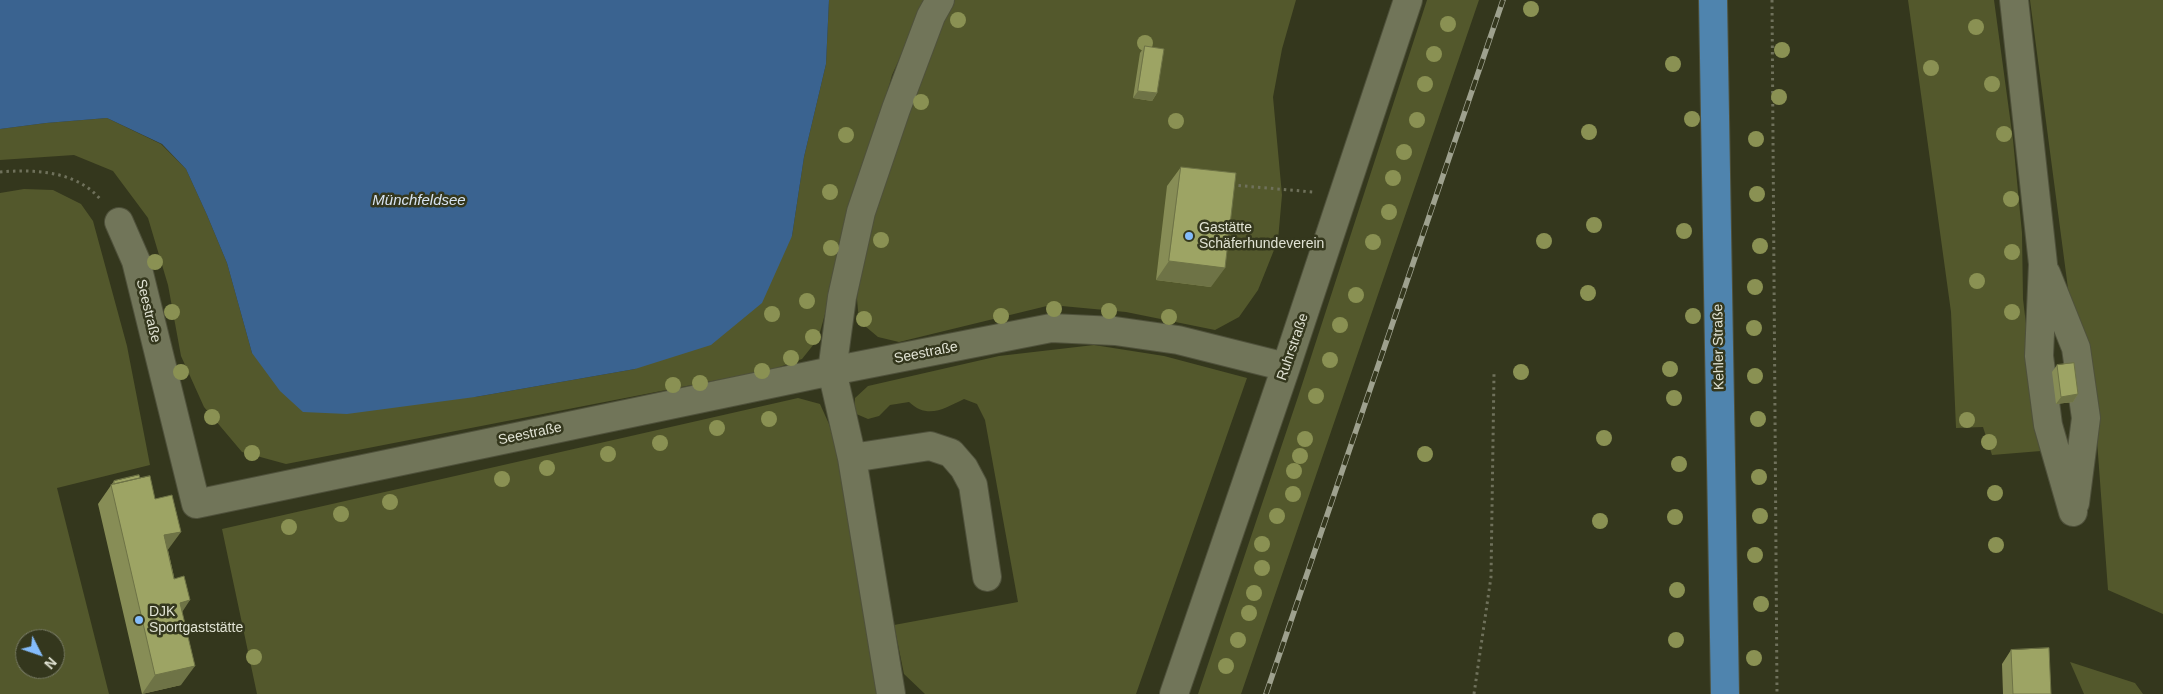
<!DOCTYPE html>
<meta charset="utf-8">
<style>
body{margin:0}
#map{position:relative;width:2163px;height:694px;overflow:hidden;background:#34371d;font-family:Helvetica,sans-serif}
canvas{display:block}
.north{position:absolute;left:15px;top:629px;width:50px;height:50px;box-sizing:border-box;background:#34371d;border:1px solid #797c66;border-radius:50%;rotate:131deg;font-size:14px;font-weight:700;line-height:20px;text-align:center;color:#e1e3d4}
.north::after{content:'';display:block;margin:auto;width:18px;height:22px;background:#84bcfb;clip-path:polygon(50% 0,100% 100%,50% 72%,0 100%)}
</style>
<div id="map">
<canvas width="2163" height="694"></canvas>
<div class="north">N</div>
</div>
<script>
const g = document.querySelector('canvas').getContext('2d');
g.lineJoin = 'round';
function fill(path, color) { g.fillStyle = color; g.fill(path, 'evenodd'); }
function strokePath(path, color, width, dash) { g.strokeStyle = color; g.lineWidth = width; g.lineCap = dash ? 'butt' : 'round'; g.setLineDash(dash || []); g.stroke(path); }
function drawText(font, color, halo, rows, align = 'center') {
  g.font = font + ' Helvetica,sans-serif'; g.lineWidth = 5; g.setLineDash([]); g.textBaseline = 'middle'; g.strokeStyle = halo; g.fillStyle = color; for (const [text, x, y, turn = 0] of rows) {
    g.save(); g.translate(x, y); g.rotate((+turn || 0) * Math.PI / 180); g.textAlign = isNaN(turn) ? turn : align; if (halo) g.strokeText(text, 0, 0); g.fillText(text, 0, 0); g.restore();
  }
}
fill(new Path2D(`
 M829,0H926L892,75L818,339L802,359L774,369L286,464L242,452L204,407L181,356L168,285L148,218L113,171L74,155L0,160V129L46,123L107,118L161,144L186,169L207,215L227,263L252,353L475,397L635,369L792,236L804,157L826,64Z
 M953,0H1296L1282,49L1273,97L1282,195L1278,240L1258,290L1239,317L1215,330L1126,312L1051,305L899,342L878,337L859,321L857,299L860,257L914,77Z
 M1427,0H1479L1241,694H1198L1298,397Z
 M1908,0H1994L2013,140L2022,233L2023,299L2041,451L1992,455L1983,427L1956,428L1951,312Z
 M2030,0H2163V614L2108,590L2091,359L2069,296Z
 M24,189L53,190L81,204L93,221L127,346L150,465L57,488L109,694H0V193ZM25,639H55V669H25Z
 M1094,345L1164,356L1247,378L1136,694H925L904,674L894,625L1018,602L985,420L977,404L964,399C945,408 928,420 909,402L890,405L879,416L868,419L854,413L855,398L868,386L999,356Z
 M798,398L820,404L829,424L836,447L878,694H257L222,529Z
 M2070,662L2135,683L2143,694H2084Z`), '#53582c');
fill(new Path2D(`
 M0,0H829L826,64L804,157L792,236L762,303L711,345L635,369L475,397L347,414L303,412L280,391L252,353L227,263L207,215L186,169L162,144L107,118L46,123L0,129Z`), '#3a6390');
const minor = new Path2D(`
 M2014,0L2043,264L2039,356L2048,425L2073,512
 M119,222L136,261L196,504L832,371L1051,328L1115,331L1178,340L1286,367
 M2046,273L2076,348L2086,418L2075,503
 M852,458L930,446L951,453L964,468L973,485L987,577
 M891,694L852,458L832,371L842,297L861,212L896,109L931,16L940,0
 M1174,694L1286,367L1408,0`);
const major = new Path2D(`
 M1713,0L1725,694`);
strokePath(minor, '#4f513b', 30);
strokePath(major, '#4f513b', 30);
strokePath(new Path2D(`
 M1772,0L1777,694
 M0,172C35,169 77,171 101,200
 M1232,185L1313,192
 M1474,694L1491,577L1494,374`), '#6f715b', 3, [2.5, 4]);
strokePath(minor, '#717559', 28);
strokePath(major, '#4f84ae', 28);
const rail = new Path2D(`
 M1266,694L1503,0`);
strokePath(rail, '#9ea18e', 5.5);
strokePath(rail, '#34371d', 4, [11]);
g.fillStyle = '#8a9153';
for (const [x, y] of [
 [1531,9],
 [958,20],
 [1448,24],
 [1976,27],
 [1145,43],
 [1782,50],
 [1434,54],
 [1673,64],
 [1931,68],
 [1425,84],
 [1992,84],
 [1779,97],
 [921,102],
 [1692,119],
 [1417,120],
 [1176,121],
 [1589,132],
 [2004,134],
 [846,135],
 [1756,139],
 [1404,152],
 [1393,178],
 [830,192],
 [1757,194],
 [2011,199],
 [1389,212],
 [1594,225],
 [1684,231],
 [881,240],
 [1544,241],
 [1373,242],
 [1760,246],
 [831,248],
 [2012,252],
 [155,262],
 [1977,281],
 [1755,287],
 [1588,293],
 [1356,295],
 [807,301],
 [1054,309],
 [1109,311],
 [172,312],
 [2012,312],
 [772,314],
 [1001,316],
 [1693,316],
 [1169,317],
 [864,319],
 [1340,325],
 [1754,328],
 [813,337],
 [791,358],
 [1330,360],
 [1670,369],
 [762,371],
 [181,372],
 [1521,372],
 [1755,376],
 [700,383],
 [673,385],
 [1316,396],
 [1674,398],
 [212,417],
 [769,419],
 [1758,419],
 [1967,420],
 [717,428],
 [1604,438],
 [1305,439],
 [1989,442],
 [660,443],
 [252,453],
 [608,454],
 [1425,454],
 [1300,456],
 [1679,464],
 [547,468],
 [1294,471],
 [1759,477],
 [502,479],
 [1995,493],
 [1293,494],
 [390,502],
 [341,514],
 [1277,516],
 [1760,516],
 [1675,517],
 [1600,521],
 [289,527],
 [1262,544],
 [1996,545],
 [1755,555],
 [1262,568],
 [1677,590],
 [1254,593],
 [1761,604],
 [1249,613],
 [1238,640],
 [1676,640],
 [254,657],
 [1754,658],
 [1226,666]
]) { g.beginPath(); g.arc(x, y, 8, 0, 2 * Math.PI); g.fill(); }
fill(new Path2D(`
 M1145,46L1157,93L1152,101L1133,98L1140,53Z
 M1181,167L1211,287L1156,280L1167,186Z
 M2057,365L2078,394L2073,402L2056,404L2052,372Z
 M140,478L168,550L182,612L181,685L142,694L98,504L114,481Z
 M2011,650L2051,694H2003L2002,664Z`), '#878d56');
fill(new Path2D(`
 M1138,91L1157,93L1152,101L1133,98Z
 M1169,261L1225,268L1211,287L1156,280Z
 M2078,394L2073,402L2056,404L2061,397Z
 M181,532L167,551L164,535Z
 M190,600L177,620L180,603Z
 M195,666L181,685L142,694L155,675Z`), '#6e7346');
const building = new Path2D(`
 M1145,46L1164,49L1157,93L1138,91Z
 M1181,167L1236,173L1225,268L1169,261Z
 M2074,363L2078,394L2061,397L2057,365Z
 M139,475L140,478L114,484V481Z
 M150,476L155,499L172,495L181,532L164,535L174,579L184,576L190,600L180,603L195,666L155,675L111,485Z
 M2049,648L2051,694H2013L2011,650Z`);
fill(building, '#9da464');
strokePath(building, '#6e7346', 1);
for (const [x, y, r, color] of [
 [1189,236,5,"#84bcfb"],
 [139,620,5,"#84bcfb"]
]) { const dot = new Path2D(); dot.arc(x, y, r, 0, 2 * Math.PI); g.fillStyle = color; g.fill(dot); strokePath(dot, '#34371d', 2); }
drawText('14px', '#e1e3d4', '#34371d', [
 ["Gastätte",1199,228],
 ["Schäferhundeverein",1199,244],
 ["DJK",149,612],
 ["Sportgaststätte",149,628]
], 'left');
drawText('14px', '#e1e3d4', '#34371d', [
 ["Seestraße",148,311,76],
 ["Ruhrstraße",1293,347,-71],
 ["Kehler Straße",1719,347,-91],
 ["Seestraße",926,353,-11],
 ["Seestraße",530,434,-12]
]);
drawText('italic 15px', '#d8e4f2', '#34371d', [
 ["Münchfeldsee",419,201]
]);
</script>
